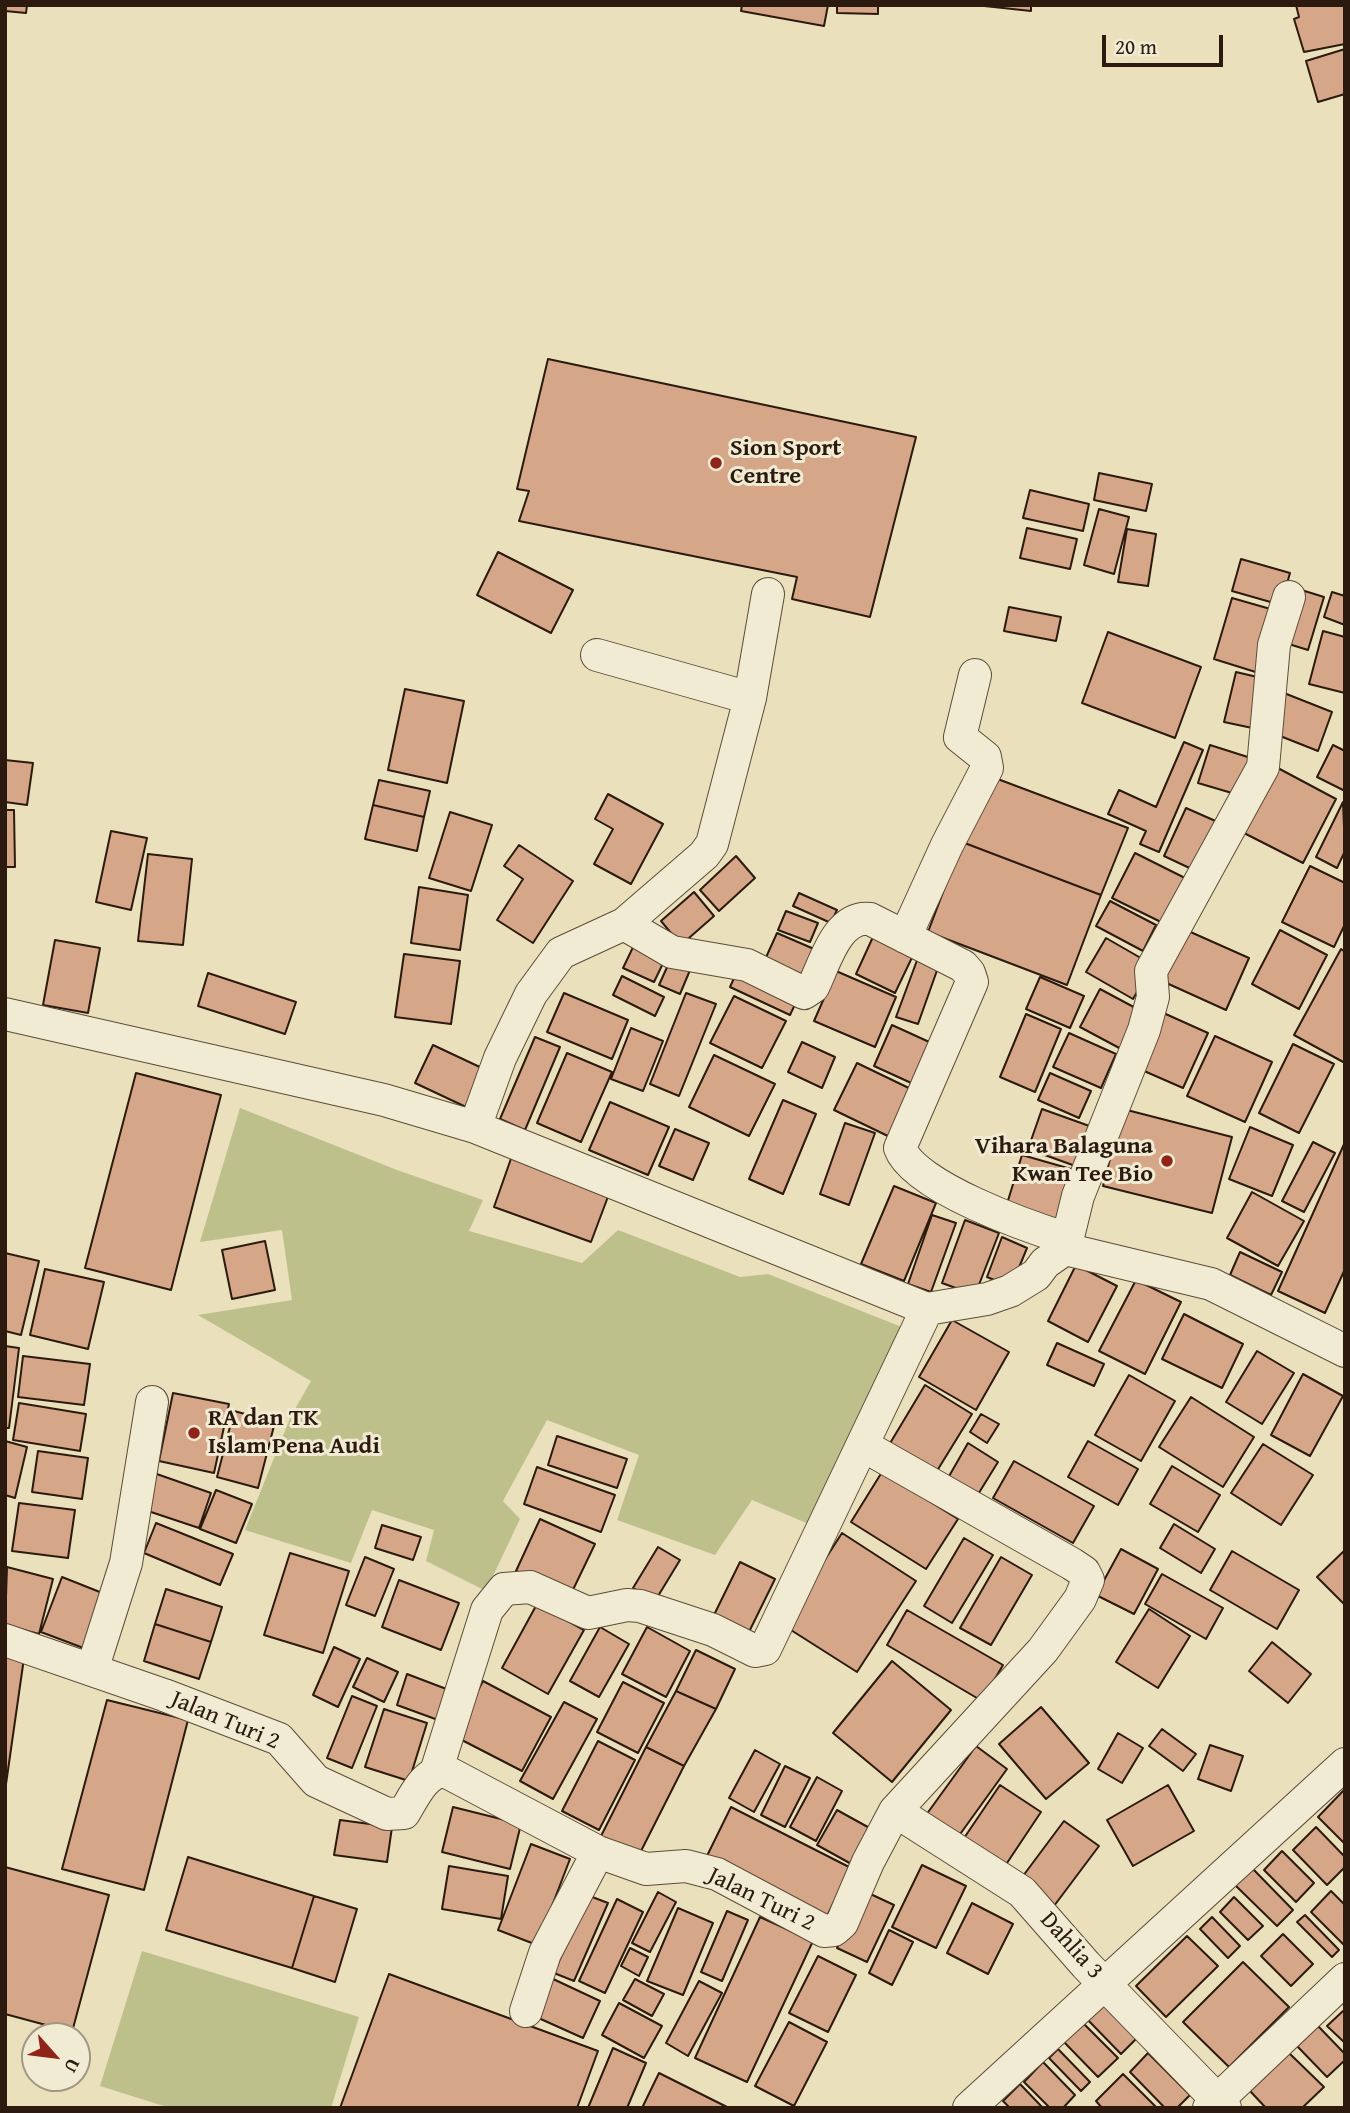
<!DOCTYPE html>
<style>
body{margin:0}
#map{position:relative;width:1350px;height:2113px;overflow:hidden;background:#eae0bc;font-family:"Gentium Book Plus",serif}
canvas{display:block}
.frame{position:absolute;inset:0;border:7px solid #2c1a0f;pointer-events:none}
.north{position:absolute;left:21px;top:2022px;width:70px;height:70px;box-sizing:border-box;background:#f1ebd3;border:2px solid #a29785;border-radius:50%;rotate:118deg;font-size:19px;font-weight:700;line-height:28px;text-align:center;color:#2c1a0f}
.north::after{content:'';display:block;margin:auto;width:24px;height:32px;background:#8f2418;clip-path:polygon(50% 0,100% 100%,50% 72%,0 100%)}
.scale{position:absolute;left:1102px;top:35px;width:121px;height:32px;box-sizing:border-box;border:4px solid #2c1a0f;border-top:0;padding-left:9px;font-size:21px;line-height:24px;white-space:nowrap;color:#2c1a0f;-webkit-text-stroke:5px #f1ebd3;paint-order:stroke}
</style>
<div id="map">
<canvas width="1350" height="2113"></canvas>
<div class="frame"></div>
<div class="north">U</div>
<div class="scale">20 m</div>
</div>
<script>
const g = document.querySelector('canvas').getContext('2d');
g.lineJoin = 'round';
function fill(path, color) { g.fillStyle = color; g.fill(path, 'evenodd'); }
function strokePath(path, color, width, dash) { g.strokeStyle = color; g.lineWidth = width; g.lineCap = dash ? 'butt' : 'round'; g.setLineDash(dash || []); g.stroke(path); }
function drawText(font, color, halo, rows, align = 'center') {
  g.font = font + ' "Gentium Book Plus",serif'; g.lineWidth = 6; g.setLineDash([]); g.textBaseline = 'middle'; g.strokeStyle = halo; g.fillStyle = color; for (const [text, x, y, turn = 0] of rows) {
    g.save(); g.translate(x, y); g.rotate((+turn || 0) * Math.PI / 180); g.textAlign = isNaN(turn) ? turn : align; if (halo) g.strokeText(text, 0, 0); g.fillText(text, 0, 0); g.restore();
  }
}
fill(new Path2D(`
 M240,1108L397,1170L483,1200L469,1231L582,1263L618,1230L740,1277L768,1274L922,1335L830,1533L752,1500L715,1555L617,1520L639,1455L547,1420L503,1501L520,1519L486,1591L426,1561L434,1530L372,1510L351,1563L245,1530L291,1416L311,1381L198,1315L292,1300L282,1230L200,1242Z
 M142,1951L359,2017L331,2108H170L100,2086Z`), '#bec08c');
const building = new Path2D(`
 M5,5H27L26,13L5,11Z
 M742,5H828L824,26L741,11Z
 M837,5H878V14L837,13Z
 M975,5H1031V11Z
 M1296,5H1345V44L1304,52L1294,19L1299,17Z
 M1345,49V94L1318,102L1306,61Z
 M548,359L916,437L870,617L792,599L797,577L519,521L529,491L517,489Z
 M1099,473L1152,484L1146,511L1094,500Z
 M1030,490L1089,504L1083,531L1023,518Z
 M1099,509L1129,517L1114,574L1084,565Z
 M1027,528L1077,539L1070,569L1020,558Z
 M1127,529L1156,534L1148,586L1118,582Z
 M498,552L573,590L551,633L477,595Z
 M1241,559L1290,573L1281,605L1232,591Z
 M1295,588L1324,597L1308,650L1279,641Z
 M1332,592L1345,596V625L1324,617Z
 M1232,598L1281,612L1262,674L1214,659Z
 M1009,607L1061,617L1056,641L1004,631Z
 M1323,631L1345,637V693L1309,684Z
 M1108,632L1201,667L1175,738L1082,703Z
 M1236,672L1270,680L1257,729L1224,722Z
 M405,689L464,701L447,783L388,770Z
 M1284,693L1332,712L1318,751L1270,732Z
 M1184,742L1203,750L1159,852L1140,844L1146,831L1108,814L1119,790L1156,807Z
 M1210,745L1254,759L1242,796L1198,783Z
 M1333,745L1345,751V791L1317,777Z
 M5,760L33,763L27,805L5,802Z
 M1276,767L1336,799L1303,863L1242,832Z
 M987,775L1128,828L1101,895L962,842Z
 M379,780L430,791L424,817L373,805Z
 M608,794L663,824L631,884L594,864L613,829L595,819Z
 M1343,802L1345,851L1337,868L1316,857Z
 M373,805L424,817L417,851L365,839Z
 M1186,808L1220,823L1198,872L1164,856Z
 M5,810H14L15,867H5Z
 M450,812L492,825L471,891L429,878Z
 M111,831L147,838L131,910L96,902Z
 M962,842L1101,895L1067,985L928,932Z
 M519,845L573,881L533,943L497,920L523,879L504,866Z
 M1135,853L1185,878L1163,923L1112,898Z
 M148,854L192,859L183,945L138,941Z
 M736,856L755,878L719,911L700,890Z
 M1310,866L1345,883V924L1334,947L1282,922Z
 M419,887L468,895L460,950L411,943Z
 M694,892L714,916L681,945L661,921Z
 M799,893L837,910L831,923L793,906Z
 M1110,901L1156,925L1143,951L1096,926Z
 M786,911L818,923L810,942L778,930Z
 M878,926L918,945L895,993L856,974Z
 M1186,930L1249,958L1226,1010L1162,981Z
 M1280,930L1327,955L1299,1009L1252,984Z
 M777,933L821,952L807,983L763,964Z
 M1106,938L1153,965L1133,999L1086,972Z
 M55,940L100,948L88,1013L43,1005Z
 M636,941L667,955L654,982L623,968Z
 M1341,949L1345,952V1063L1294,1035Z
 M404,954L460,961L451,1024L395,1017Z
 M673,954L693,963L680,994L659,985Z
 M919,955L940,962L918,1024L896,1017Z
 M740,965L800,994L790,1015L730,987Z
 M836,971L896,997L875,1047L814,1021Z
 M208,973L296,1002L285,1034L198,1006Z
 M622,976L664,997L655,1016L613,995Z
 M1040,977L1084,996L1070,1028L1026,1009Z
 M1100,989L1143,1012L1123,1050L1080,1027Z
 M564,993L628,1020L612,1059L547,1032Z
 M686,993L716,1004L679,1096L650,1084Z
 M734,996L786,1021L762,1068L710,1043Z
 M1159,1011L1208,1033L1183,1088L1135,1067Z
 M1026,1014L1061,1029L1035,1092L1000,1077Z
 M892,1025L938,1046L920,1087L874,1066Z
 M631,1028L663,1041L643,1091L611,1079Z
 M1069,1033L1116,1054L1101,1088L1053,1067Z
 M1215,1036L1272,1062L1245,1122L1187,1096Z
 M535,1037L560,1047L525,1130L500,1119Z
 M802,1042L835,1057L822,1088L788,1072Z
 M1293,1044L1334,1064L1299,1133L1259,1113Z
 M433,1045L484,1069L466,1107L415,1083Z
 M567,1053L612,1072L581,1142L537,1123Z
 M714,1055L775,1084L749,1136L689,1107Z
 M857,1063L915,1091L892,1138L834,1110Z
 M136,1073L221,1095L171,1290L85,1268Z
 M1050,1073L1091,1091L1079,1118L1038,1100Z
 M783,1100L816,1114L783,1194L749,1179Z
 M610,1102L669,1127L648,1175L589,1150Z
 M1042,1109L1095,1128L1081,1168L1028,1149Z
 M1123,1109L1232,1137L1212,1213L1103,1186Z
 M845,1123L875,1133L849,1205L820,1194Z
 M1250,1127L1293,1145L1272,1196L1229,1179Z
 M675,1129L709,1143L693,1180L659,1166Z
 M1313,1142L1335,1153L1304,1212L1282,1201Z
 M1345,1142V1269L1325,1313L1278,1291Z
 M514,1150L612,1186L591,1242L494,1207Z
 M1022,1155L1078,1171L1062,1224L1006,1207Z
 M894,1186L936,1203L904,1281L861,1264Z
 M1252,1192L1304,1221L1278,1266L1227,1238Z
 M932,1215L956,1223L931,1292L908,1284Z
 M965,1220L999,1233L975,1295L942,1283Z
 M1002,1237L1027,1248L1011,1287L987,1277Z
 M265,1241L275,1290L232,1299L222,1250Z
 M1240,1252L1282,1272L1271,1295L1230,1275Z
 M5,1253L39,1261L21,1335L5,1331Z
 M1076,1265L1117,1286L1088,1342L1048,1321Z
 M45,1269L104,1282L88,1349L30,1335Z
 M1136,1280L1181,1302L1145,1374L1099,1351Z
 M1184,1314L1243,1344L1222,1388L1162,1359Z
 M952,1320L1009,1352L976,1410L919,1377Z
 M1057,1343L1104,1364L1094,1386L1047,1365Z
 M5,1346L19,1348L9,1428H5Z
 M1257,1351L1294,1373L1262,1424L1226,1402Z
 M23,1356L90,1364L84,1405L18,1397Z
 M1303,1374L1343,1396L1310,1456L1271,1435Z
 M1129,1375L1175,1401L1141,1461L1095,1435Z
 M925,1385L972,1414L932,1479L886,1450Z
 M173,1393L229,1404L214,1473L159,1461Z
 M1191,1397L1254,1437L1223,1487L1159,1447Z
 M19,1403L86,1414L80,1451L13,1440Z
 M234,1411L275,1422L258,1488L217,1477Z
 M981,1414L999,1424L987,1443L970,1432Z
 M557,1436L627,1459L617,1488L548,1465Z
 M5,1441L27,1447L15,1498L5,1495Z
 M1088,1441L1138,1469L1118,1505L1068,1477Z
 M968,1443L998,1462L977,1496L948,1478Z
 M1263,1444L1313,1475L1281,1525L1231,1493Z
 M38,1451L88,1458L82,1499L32,1492Z
 M1014,1461L1094,1506L1073,1543L993,1498Z
 M1172,1466L1220,1495L1198,1532L1150,1504Z
 M537,1467L615,1495L601,1532L524,1504Z
 M151,1472L211,1493L199,1528L139,1508Z
 M882,1472L958,1519L926,1569L851,1522Z
 M216,1490L252,1504L236,1543L200,1529Z
 M19,1503L75,1510L68,1558L12,1551Z
 M540,1519L595,1544L570,1596L516,1571Z
 M156,1523L233,1554L220,1585L144,1553Z
 M1174,1524L1215,1549L1201,1573L1160,1548Z
 M382,1525L421,1537L413,1560L375,1548Z
 M842,1533L916,1581L857,1672L783,1625Z
 M964,1538L993,1555L952,1623L924,1606Z
 M658,1547L680,1560L655,1601L633,1588Z
 M1121,1549L1158,1569L1134,1614L1096,1595Z
 M1345,1550V1605L1317,1577Z
 M1232,1551L1299,1590L1277,1629L1210,1590Z
 M290,1553L349,1571L323,1653L264,1635Z
 M365,1557L394,1569L375,1616L346,1605Z
 M1001,1557L1032,1575L991,1645L960,1628Z
 M740,1562L775,1579L747,1636L712,1619Z
 M7,1567L53,1579L39,1634L5,1625Z
 M1162,1574L1223,1608L1206,1639L1145,1604Z
 M62,1577L115,1598L94,1652L41,1632Z
 M399,1580L459,1603L441,1650L382,1627Z
 M166,1589L222,1607L211,1642L155,1624Z
 M537,1604L584,1630L548,1694L502,1668Z
 M1149,1609L1190,1636L1158,1688L1116,1662Z
 M907,1610L1003,1665L982,1701L887,1645Z
 M155,1624L211,1642L199,1679L144,1661Z
 M600,1627L629,1644L599,1697L570,1681Z
 M647,1627L690,1651L666,1697L622,1674Z
 M1272,1642L1311,1674L1288,1703L1249,1671Z
 M334,1647L360,1659L338,1707L313,1695Z
 M696,1650L735,1669L716,1709L676,1691Z
 M5,1655L24,1658L5,1791Z
 M367,1658L398,1672L384,1702L353,1687Z
 M892,1661L951,1710L892,1782L833,1733Z
 M407,1674L449,1690L438,1720L397,1705Z
 M483,1681L551,1717L522,1771L454,1736Z
 M623,1682L664,1703L638,1753L597,1732Z
 M676,1691L716,1709L684,1766L646,1747Z
 M352,1696L377,1706L352,1768L327,1758Z
 M107,1700L188,1720L144,1890L62,1869Z
 M564,1702L597,1719L553,1799L520,1781Z
 M1041,1707L1089,1763L1046,1799L999,1744Z
 M384,1709L427,1723L409,1781L365,1767Z
 M1162,1729L1196,1754L1183,1771L1149,1746Z
 M1118,1733L1143,1748L1122,1783L1098,1769Z
 M598,1741L635,1760L599,1830L562,1811Z
 M1210,1745L1243,1756L1231,1791L1198,1779Z
 M976,1746L1007,1769L953,1844L921,1822Z
 M646,1747L684,1766L639,1855L601,1836Z
 M755,1750L780,1764L754,1812L729,1798Z
 M785,1766L810,1778L785,1827L761,1815Z
 M817,1777L842,1791L816,1841L790,1827Z
 M1000,1785L1041,1812L1003,1869L962,1841Z
 M1168,1785L1194,1831L1133,1866L1107,1820Z
 M1344,1790H1345V1844L1318,1817Z
 M453,1807L521,1824L510,1869L442,1852Z
 M731,1807L851,1868L823,1924L703,1864Z
 M837,1810L875,1831L855,1866L817,1845Z
 M340,1820L392,1827L387,1862L334,1855Z
 M1064,1821L1099,1846L1051,1910L1017,1884Z
 M1316,1827L1345,1857V1867L1327,1885L1293,1850Z
 M531,1844L570,1859L537,1945L498,1930Z
 M1282,1851L1314,1883L1296,1902L1264,1870Z
 M188,1857L314,1896L292,1968L166,1930Z
 M922,1865L966,1886L936,1948L892,1927Z
 M449,1866L508,1876L501,1919L442,1909Z
 M5,1867L109,1895L72,2032L5,2014Z
 M1252,1868L1293,1910L1277,1926L1235,1885Z
 M864,1891L894,1905L867,1962L837,1948Z
 M1331,1891L1345,1905V1946L1311,1912Z
 M658,1892L676,1902L650,1952L632,1943Z
 M587,1895L608,1903L574,1981L554,1973Z
 M314,1896L357,1909L335,1982L292,1968Z
 M1234,1897L1263,1926L1248,1940L1220,1912Z
 M617,1899L643,1912L605,1993L579,1981Z
 M972,1903L1013,1924L988,1974L947,1953Z
 M678,1908L713,1923L683,1995L647,1981Z
 M727,1911L748,1920L722,1981L701,1972Z
 M1305,1915L1339,1950L1332,1957L1297,1922Z
 M760,1917L813,1941L747,2082L695,2058Z
 M1212,1917L1240,1946L1228,1958L1200,1929Z
 M889,1930L913,1942L892,1985L869,1973Z
 M1283,1934L1313,1964L1291,1986L1261,1956Z
 M1187,1936L1218,1966L1166,2017L1136,1986Z
 M630,1948L648,1957L639,1976L621,1966Z
 M818,1956L856,1975L828,2032L789,2013Z
 M1243,1962L1289,2007L1229,2067L1183,2022Z
 M389,1974L598,2051L577,2108H340Z
 M551,1978L600,2001L583,2038L534,2016Z
 M635,1979L664,1994L652,2016L623,2000Z
 M699,1981L722,1993L688,2056L666,2043Z
 M1108,1995L1144,2031L1121,2054L1085,2017Z
 M619,2003L662,2026L644,2058L602,2035Z
 M1343,2011L1345,2013V2043L1327,2026Z
 M789,2022L827,2042L794,2106L755,2086Z
 M1082,2022L1118,2058L1098,2077L1063,2041Z
 M1318,2026L1345,2054V2060L1327,2077L1297,2046Z
 M613,2048L646,2063L627,2108H588Z
 M1058,2049L1090,2082L1081,2091L1049,2058Z
 M1148,2053L1190,2095L1177,2108H1165L1130,2072Z
 M1289,2053L1324,2087L1302,2108H1266L1250,2091Z
 M1043,2062L1075,2095L1063,2108H1050L1024,2082Z
 M659,2073L729,2108H642Z
 M1123,2074L1157,2108H1102L1096,2101Z
 M1020,2084L1043,2108H1010L1003,2101Z`);
fill(building, '#d6a689');
strokePath(building, '#2c1a0f', 2);
const street = new Path2D(`
 M597,655L750,698
 M624,924L672,952L747,965L804,993L813,987C825,963 837,915 870,919L963,966L969,973L972,982L900,1148C914,1187 1029,1227 1068,1239
 M905,937L947,845L987,768L985,757L960,737L975,675
 M5,1014L384,1100L475,1127L927,1309L987,1299L1010,1291L1036,1275L1045,1263L1065,1249L1211,1284L1345,1351
 M475,1127L500,1058L531,994L561,953L624,924L704,855L712,844L750,698L768,594
 M1065,1249L1078,1196L1144,1030L1153,997L1151,971L1263,767L1274,645L1289,597
 M5,1640L164,1695L279,1739L316,1781L387,1814L404,1813C414,1797 424,1772 445,1771L598,1852L646,1869L686,1866L717,1874L824,1931L834,1930L842,1923L868,1862L895,1811L1043,1650L1080,1599L1088,1580L1084,1572L1072,1564L864,1446
 M92,1670L126,1563L152,1402
 M436,1772L487,1610L504,1589L530,1587L588,1613L627,1605L640,1606L713,1630L755,1651L765,1649L927,1309
 M895,1811L1022,1892L1086,1965L1225,2108
 M526,2011L545,1953L598,1852
 M969,2108L1345,1764
 M1209,2108L1345,1979`);
strokePath(street, '#5c4c3a', 34);
strokePath(street, '#f1ebd3', 32);
for (const [x, y, r, color] of [
 [716,463,7,"#8f2418"],
 [1167,1161,7,"#8f2418"],
 [194,1433,7,"#8f2418"]
]) { const dot = new Path2D(); dot.arc(x, y, r, 0, 2 * Math.PI); g.fillStyle = color; g.fill(dot); strokePath(dot, '#f1ebd3', 2.5); }
drawText('bold 24px', '#2c1a0f', '#f1ebd3', [
 ["Sion Sport",730,449],
 ["Centre",730,477],
 ["Vihara Balaguna",1153,1147,"right"],
 ["Kwan Tee Bio",1153,1175,"right"],
 ["RA dan TK",208,1419],
 ["Islam Pena Audi",208,1447]
], 'left');
drawText('24px', '#2c1a0f', '#f1ebd3', [
 ["Jalan Turi 2",225,1721,23],
 ["Jalan Turi 2",761,1900,26],
 ["Dahlia 3",1071,1946,48]
]);
</script>
